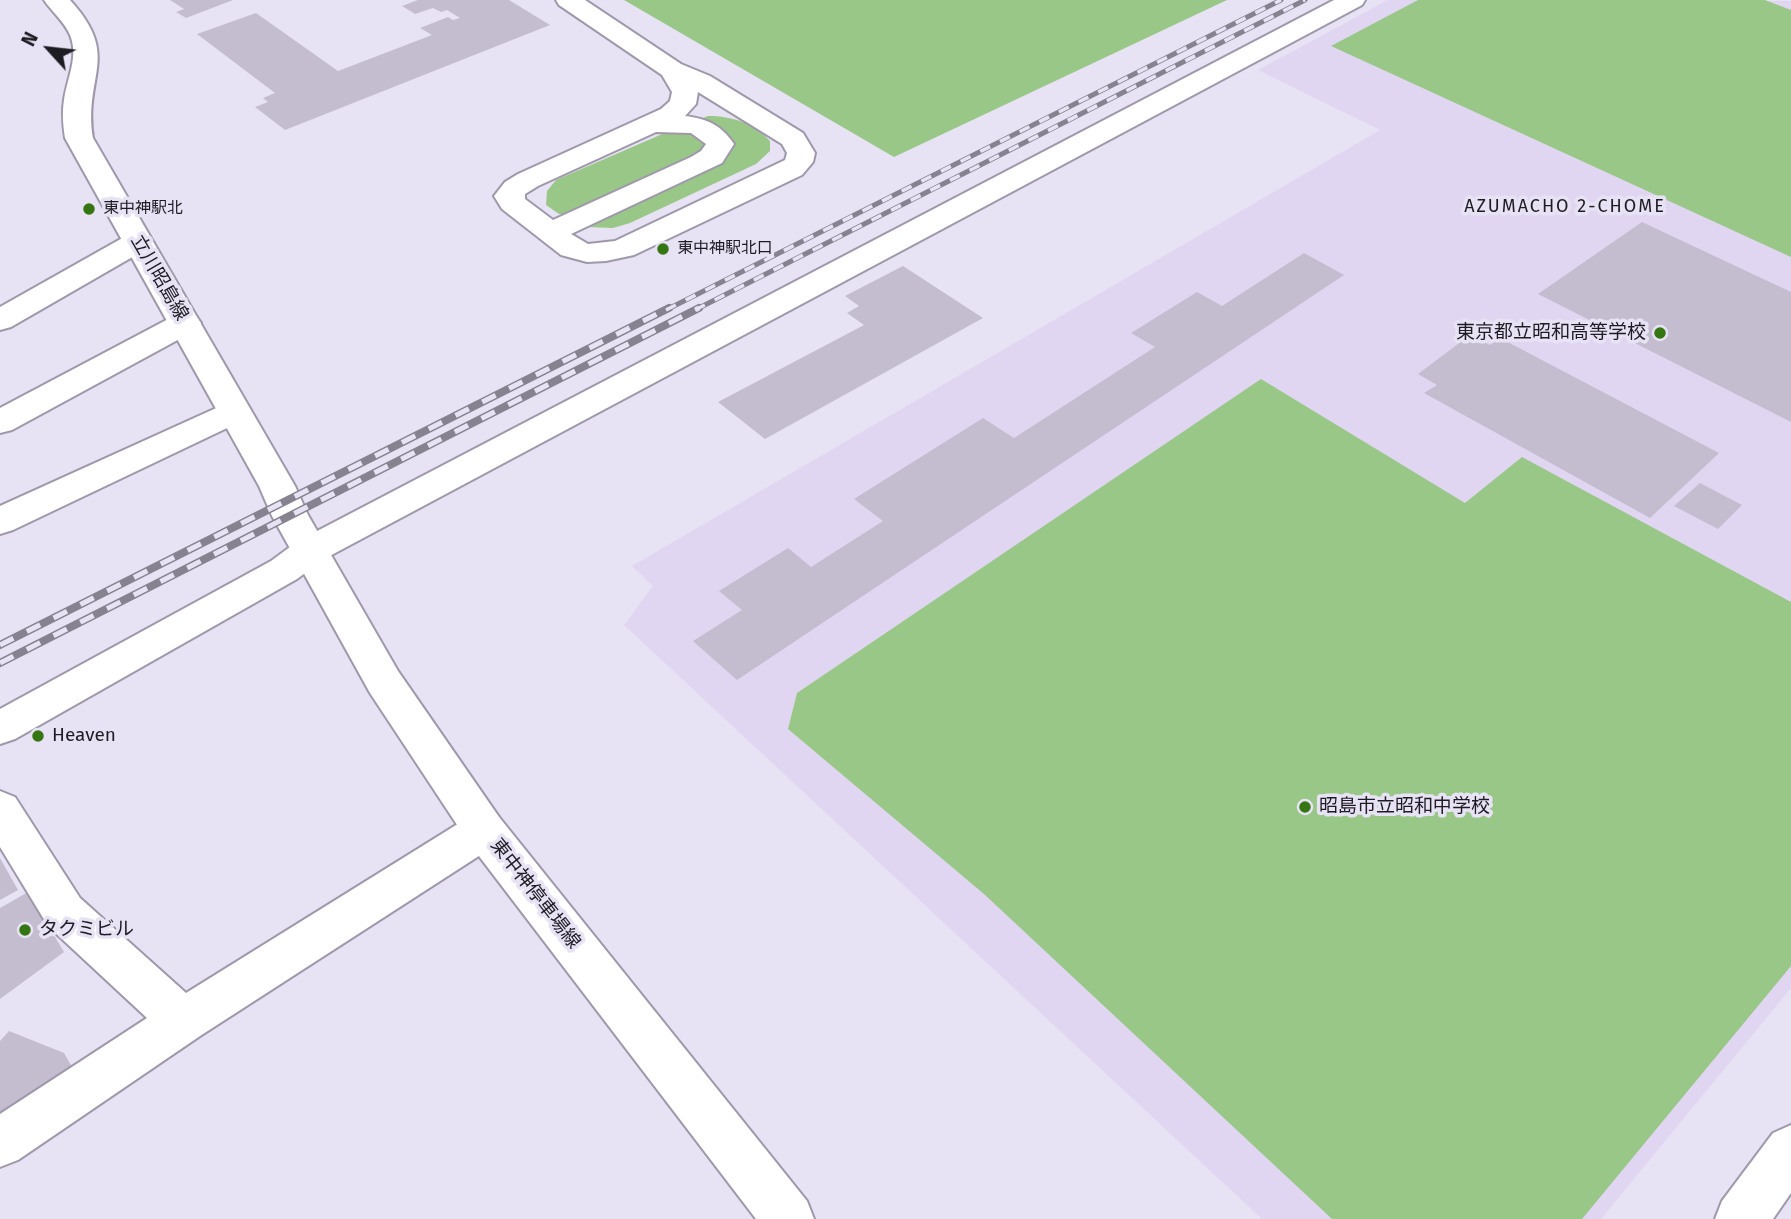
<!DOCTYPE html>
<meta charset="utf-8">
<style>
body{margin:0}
#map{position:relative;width:1791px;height:1219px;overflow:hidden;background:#e8e2f5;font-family:"Fira Sans",sans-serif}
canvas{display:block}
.north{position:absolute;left:14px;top:14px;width:70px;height:70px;-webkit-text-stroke:5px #e8e2f5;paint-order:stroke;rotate:297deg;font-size:19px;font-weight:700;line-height:28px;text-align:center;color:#1e1c23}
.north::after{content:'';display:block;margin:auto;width:24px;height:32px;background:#1e1c23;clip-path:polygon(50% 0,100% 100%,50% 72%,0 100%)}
</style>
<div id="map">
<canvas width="1791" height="1219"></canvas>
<div class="north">N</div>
</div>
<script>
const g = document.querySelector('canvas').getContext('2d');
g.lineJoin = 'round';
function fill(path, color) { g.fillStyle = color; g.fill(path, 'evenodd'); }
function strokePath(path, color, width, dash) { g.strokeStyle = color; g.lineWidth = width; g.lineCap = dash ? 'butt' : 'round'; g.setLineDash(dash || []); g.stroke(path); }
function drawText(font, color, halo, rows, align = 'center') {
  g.font = font + ' "Fira Sans","Noto Sans JP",sans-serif'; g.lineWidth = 7; g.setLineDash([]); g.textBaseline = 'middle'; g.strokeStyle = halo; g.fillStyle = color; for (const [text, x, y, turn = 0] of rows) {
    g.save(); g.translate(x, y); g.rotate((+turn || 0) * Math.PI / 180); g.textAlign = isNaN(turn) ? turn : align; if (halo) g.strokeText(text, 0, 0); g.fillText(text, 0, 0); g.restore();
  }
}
fill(new Path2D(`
 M1388,0L1791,1V988L1601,1219H1262L624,625L653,586L632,566L1380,130L1258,70Z`), '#e0d6f1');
fill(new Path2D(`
 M624,0H1227L894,157Z
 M1418,0H1765L1791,10V257L1331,46Z
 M708,116C732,116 754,123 770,141V151L756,164L630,223L613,228L587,227L719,164C747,139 722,127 698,120Z
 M667,132C682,132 698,130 706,145L703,151L694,157L567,214H559L546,205L547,191L556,180Z
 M1261,379L1465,503L1522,457L1791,602V966L1582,1219H1332L984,894L788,729L797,693Z`), '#99c788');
fill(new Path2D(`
 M170,0H233L186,18L176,12L184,9Z
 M418,0H509L550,25L285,130L255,107L268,102L263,98L275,93L197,34L256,13L338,71L432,35L420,28L448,17L453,20L460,18L447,10L441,12L433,8L415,14L402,6Z
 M1642,222L1791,292V422L1538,294Z
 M1304,253L1344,275L737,680L693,641L742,610L719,591L788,548L811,567L883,521L854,499L983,418L1014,438L1155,347L1131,333L1197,292L1222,306Z
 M903,266L983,318L765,439L718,402L864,325L847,313L859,306L845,296Z
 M1470,335L1490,345L1500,338L1719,453L1650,518L1424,393L1437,385L1418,374Z
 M1700,483L1742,505L1718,529L1674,506Z
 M0,858L18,890L0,900Z
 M28,892L64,952L0,999V908Z
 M9,1031L64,1053L71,1065L65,1077L0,1117V1041Z`), '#c4bdd0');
const minor = new Path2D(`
 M556,0H585L681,64L710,76L803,133L815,153L813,162L802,175L634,255L606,261L587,262L561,255L502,209L494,196L505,182L518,174L661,109L670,101L672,92L662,75L559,5ZM698,92L782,144L787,153L785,160L615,241L588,244L571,234L722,163L734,144C721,125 708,119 685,116L696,104ZM656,132L691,133L706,144L701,151L691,157L553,220L525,199V194L538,186Z
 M1334,0H1365L1362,5L324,559L297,579L15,739L0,744V709L271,561L298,541Z
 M137,233L148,236L152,242L148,248L11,327L0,330V307L126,236Z
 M185,313L196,316L201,323L196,330L12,430L0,433V408L174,316Z
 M234,400L246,403L251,411L246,419L13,530L0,534V506Z
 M0,791L15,797L80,898L186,993L469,817L484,812L499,817L506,830L499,843L200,1036L18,1160L0,1167V1114L147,1018L48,926L0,847Z
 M1791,1125V1193L1773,1219H1715L1722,1201L1773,1133Z`);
const major = new Path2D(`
 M44,0H70C122,57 83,75 93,138L295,486L308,515L398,671L499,817L807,1201L814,1219H756L469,843L370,693L272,516L259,486L65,138C63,125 62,113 64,100C67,78 79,57 70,35C64,21 52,12 44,0Z`);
strokePath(minor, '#9f98aa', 4);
strokePath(major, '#9f98aa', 4);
fill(minor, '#fff');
fill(major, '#fff');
const railFar1 = new Path2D(`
 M666,310L1281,0
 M695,310L1305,0`);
const rail = new Path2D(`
 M0,645L669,308
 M0,663L699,308`);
strokePath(railFar1, '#86828f', 5);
strokePath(rail, '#86828f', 8);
strokePath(railFar1, '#e8e2f5', 3.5, [11]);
strokePath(rail, '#e8e2f5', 5, [15]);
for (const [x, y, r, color] of [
 [89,209,7,"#357512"],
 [663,249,7,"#357512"],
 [1660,333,7,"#357512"],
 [38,736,7,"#357512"],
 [1305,807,7,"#357512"],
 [25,930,7,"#357512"]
]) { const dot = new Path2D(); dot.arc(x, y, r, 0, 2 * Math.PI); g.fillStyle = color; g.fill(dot); strokePath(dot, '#e8e2f5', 2.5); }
drawText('16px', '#1e1c23', '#e8e2f5', [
 ["東中神駅北",103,209],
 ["東中神駅北口",677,249]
], 'left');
g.letterSpacing = '2px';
drawText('18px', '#1e1c23', '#e8e2f5', [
 ["AZUMACHO 2-CHOME",1565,207]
]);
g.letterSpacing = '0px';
drawText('19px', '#1e1c23', '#e8e2f5', [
 ["立川昭島線",159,278,60],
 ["東中神停車場線",535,894,52]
]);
drawText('19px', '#1e1c23', '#e8e2f5', [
 ["東京都立昭和高等学校",1646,333,"right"],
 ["Heaven",52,736],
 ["昭島市立昭和中学校",1319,807],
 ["タクミビル",39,930]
], 'left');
</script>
